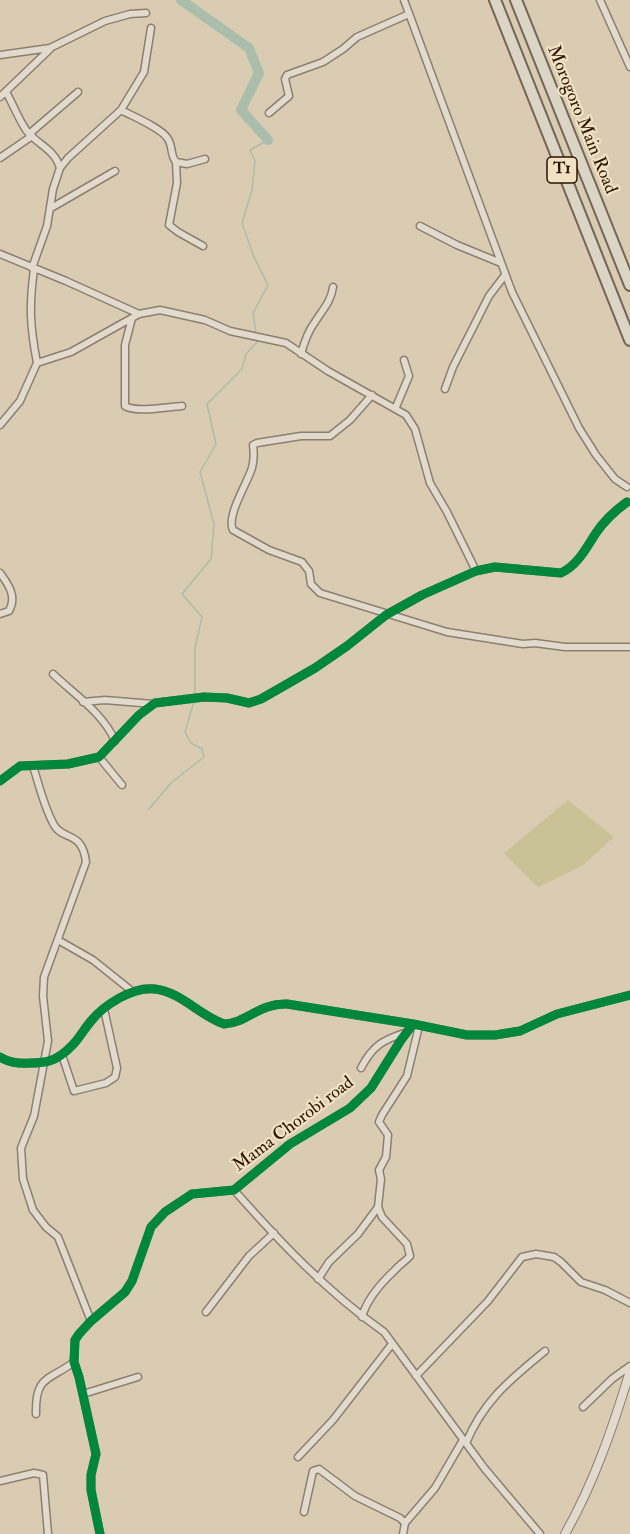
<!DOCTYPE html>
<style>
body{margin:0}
canvas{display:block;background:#d9ccb3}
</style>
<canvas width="630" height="1534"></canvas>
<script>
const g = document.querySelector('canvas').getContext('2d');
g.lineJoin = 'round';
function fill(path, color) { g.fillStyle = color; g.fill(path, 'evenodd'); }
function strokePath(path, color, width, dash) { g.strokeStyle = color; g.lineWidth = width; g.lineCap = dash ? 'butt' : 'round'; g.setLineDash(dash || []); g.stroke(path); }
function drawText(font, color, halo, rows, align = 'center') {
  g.font = font + ' "IM FELL Double Pica",serif'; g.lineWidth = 4.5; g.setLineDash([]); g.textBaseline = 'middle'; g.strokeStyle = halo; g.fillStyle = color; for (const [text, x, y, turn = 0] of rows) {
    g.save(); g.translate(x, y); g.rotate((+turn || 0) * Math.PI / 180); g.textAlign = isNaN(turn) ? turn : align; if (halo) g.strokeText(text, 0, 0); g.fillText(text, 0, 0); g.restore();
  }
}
fill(new Path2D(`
 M568,800L614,837L582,866L538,887L504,853Z`), '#cac297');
strokePath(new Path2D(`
 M256,333L253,313L268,285L254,257L242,223L252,190L255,161L250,150L268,140
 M195,696V648L202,617L182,594L211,559L214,524L200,472L216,444L207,404L242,369L246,354L257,342L256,338
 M149,809L171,783L204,757L202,749L191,743L185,732L194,701`), '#abbdab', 1.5);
strokePath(new Path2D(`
 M181,0L249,48L259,73L241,110L268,140`), '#abbdab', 10);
const minor = new Path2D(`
 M404,0L512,292L579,428L596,455L615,479L627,487
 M600,0L630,67
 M0,55L50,48L105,21L130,14L146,13
 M6,92C13,104 18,118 26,130C36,144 55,149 60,168
 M0,97L50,49
 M121,110C132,116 162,128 168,139C173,147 170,155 176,162L187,164L205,159
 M269,113L289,96L285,79L287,75L323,62L343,49L357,37L409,14
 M29,134L78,92
 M0,158L32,136
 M176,162L177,183L169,225L178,232L203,246
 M51,208L115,171
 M420,226L457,245L501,263
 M0,254L66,281L139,314
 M32,268L47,226L53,189L60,168L68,158L121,110L144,72L151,28
 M34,269C29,307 30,326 37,363
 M132,318L125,345V406C137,413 167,407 182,406
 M301,354C304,343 308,331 315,322C323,309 331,302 333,287
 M445,389L453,367L489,296L505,275
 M372,395L350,420L330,436H301L257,443L253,445C254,453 254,461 252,468C247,484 226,516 233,530L269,550L302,562L309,571L311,584L320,593L447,632L523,644L535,643L565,647H630
 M396,407L409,376L404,360
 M0,425L20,401L37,363L71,352L139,314L160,310L205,320L230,331L286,343L328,371L406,415L415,429L430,483L447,512L476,571
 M0,573C9,585 17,597 9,611L0,614
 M53,674C75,695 103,713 115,741
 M83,702L105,700L153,704
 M99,757L122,785
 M33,766C39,785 44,807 54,825C63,841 82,830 86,862L44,977L43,996L48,1041L34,1116L21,1148L23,1179L33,1210L46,1227L58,1237L91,1321
 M0,781L20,766L68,764L99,757L139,715L155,703L204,697L227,698L249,703L261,699L315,668L347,646L386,615L422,595L476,571L495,567L561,573C578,565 586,548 596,533C604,521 616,510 627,502
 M58,940L93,960L133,992
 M62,1055L74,1091L106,1083L115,1077L117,1068L104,1009
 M0,1057C10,1063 19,1064 31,1063C42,1063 52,1062 61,1055C75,1046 81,1033 91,1021C104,1005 133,986 155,989C181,992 200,1016 224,1024C247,1023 259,1003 287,1004L413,1024L467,1035H495L520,1031L557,1014L630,995
 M361,1068C373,1045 383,1040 407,1032
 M234,1190C280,1242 327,1292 384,1332L485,1469L540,1534
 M318,1279L329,1262L358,1234L378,1207
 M206,1312L249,1256L274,1233
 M362,1317C367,1298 382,1282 396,1269C400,1264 406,1261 410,1256L407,1244L382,1217L378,1207L381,1179L379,1170L386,1157L388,1135L379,1122L382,1115L407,1076L419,1026
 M416,1376L488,1301L522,1257L536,1254L554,1257L561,1262L581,1282L605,1290L630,1303
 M83,1394L138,1377
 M583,1407L612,1379L630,1366
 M36,1414C35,1375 49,1381 74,1362
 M466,1443C484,1400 510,1380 545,1351
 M298,1457L333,1420L392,1344
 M0,1481L34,1473L43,1475L48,1534
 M304,1512L313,1471L319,1469L355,1496L400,1518L405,1523L403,1534
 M405,1523L435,1488L463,1440
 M100,1534L91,1490V1475L96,1454L79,1377L74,1362L75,1340L79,1334L91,1321L125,1292L132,1281L151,1227L165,1212L192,1194L234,1190L290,1144L350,1108L371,1088L401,1040L413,1024`);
const tertiary = new Path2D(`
 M565,1534C594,1483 613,1427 630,1371`);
const trunk = new Path2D(`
 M495,0L630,340
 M516,0L630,285`);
strokePath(minor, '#8b8070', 9);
strokePath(tertiary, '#8b8070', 10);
strokePath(trunk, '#726758', 14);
strokePath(minor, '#e1dacd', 6);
strokePath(tertiary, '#e1dacd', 8);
strokePath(trunk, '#dcd4c5', 10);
strokePath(new Path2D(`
 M0,781L20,766L68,764L99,757L139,715L155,703L204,697L227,698L249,703L261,699L315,668L347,646L386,615L422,595L476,571L495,567L561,573C578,565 586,548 596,533C604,521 616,510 627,502
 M0,1057C10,1063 19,1064 31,1063C42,1063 52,1062 61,1055C75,1046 81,1033 91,1021C104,1005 133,986 155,989C181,992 200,1016 224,1024C247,1023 259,1003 287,1004L413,1024L467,1035H495L520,1031L557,1014L630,995
 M100,1534L91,1490V1475L96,1454L79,1377L74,1362L75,1340L79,1334L91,1321L125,1292L132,1281L151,1227L165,1212L192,1194L234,1190L290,1144L350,1108L371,1088L401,1040L413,1024`), '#00873e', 9);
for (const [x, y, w] of [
 [562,170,30]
]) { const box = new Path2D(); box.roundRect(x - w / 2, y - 13, w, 26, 4.5); g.fillStyle = '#f1e1c3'; g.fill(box); strokePath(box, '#2c1300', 1.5); }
drawText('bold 16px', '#2c1300', null, [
 ["T1",562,170]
]);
drawText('18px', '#2c1300', '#f1e1c3', [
 ["Morogoro Main Road",581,120,68],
 ["Mama Chorobi road",294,1125,-37]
]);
</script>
